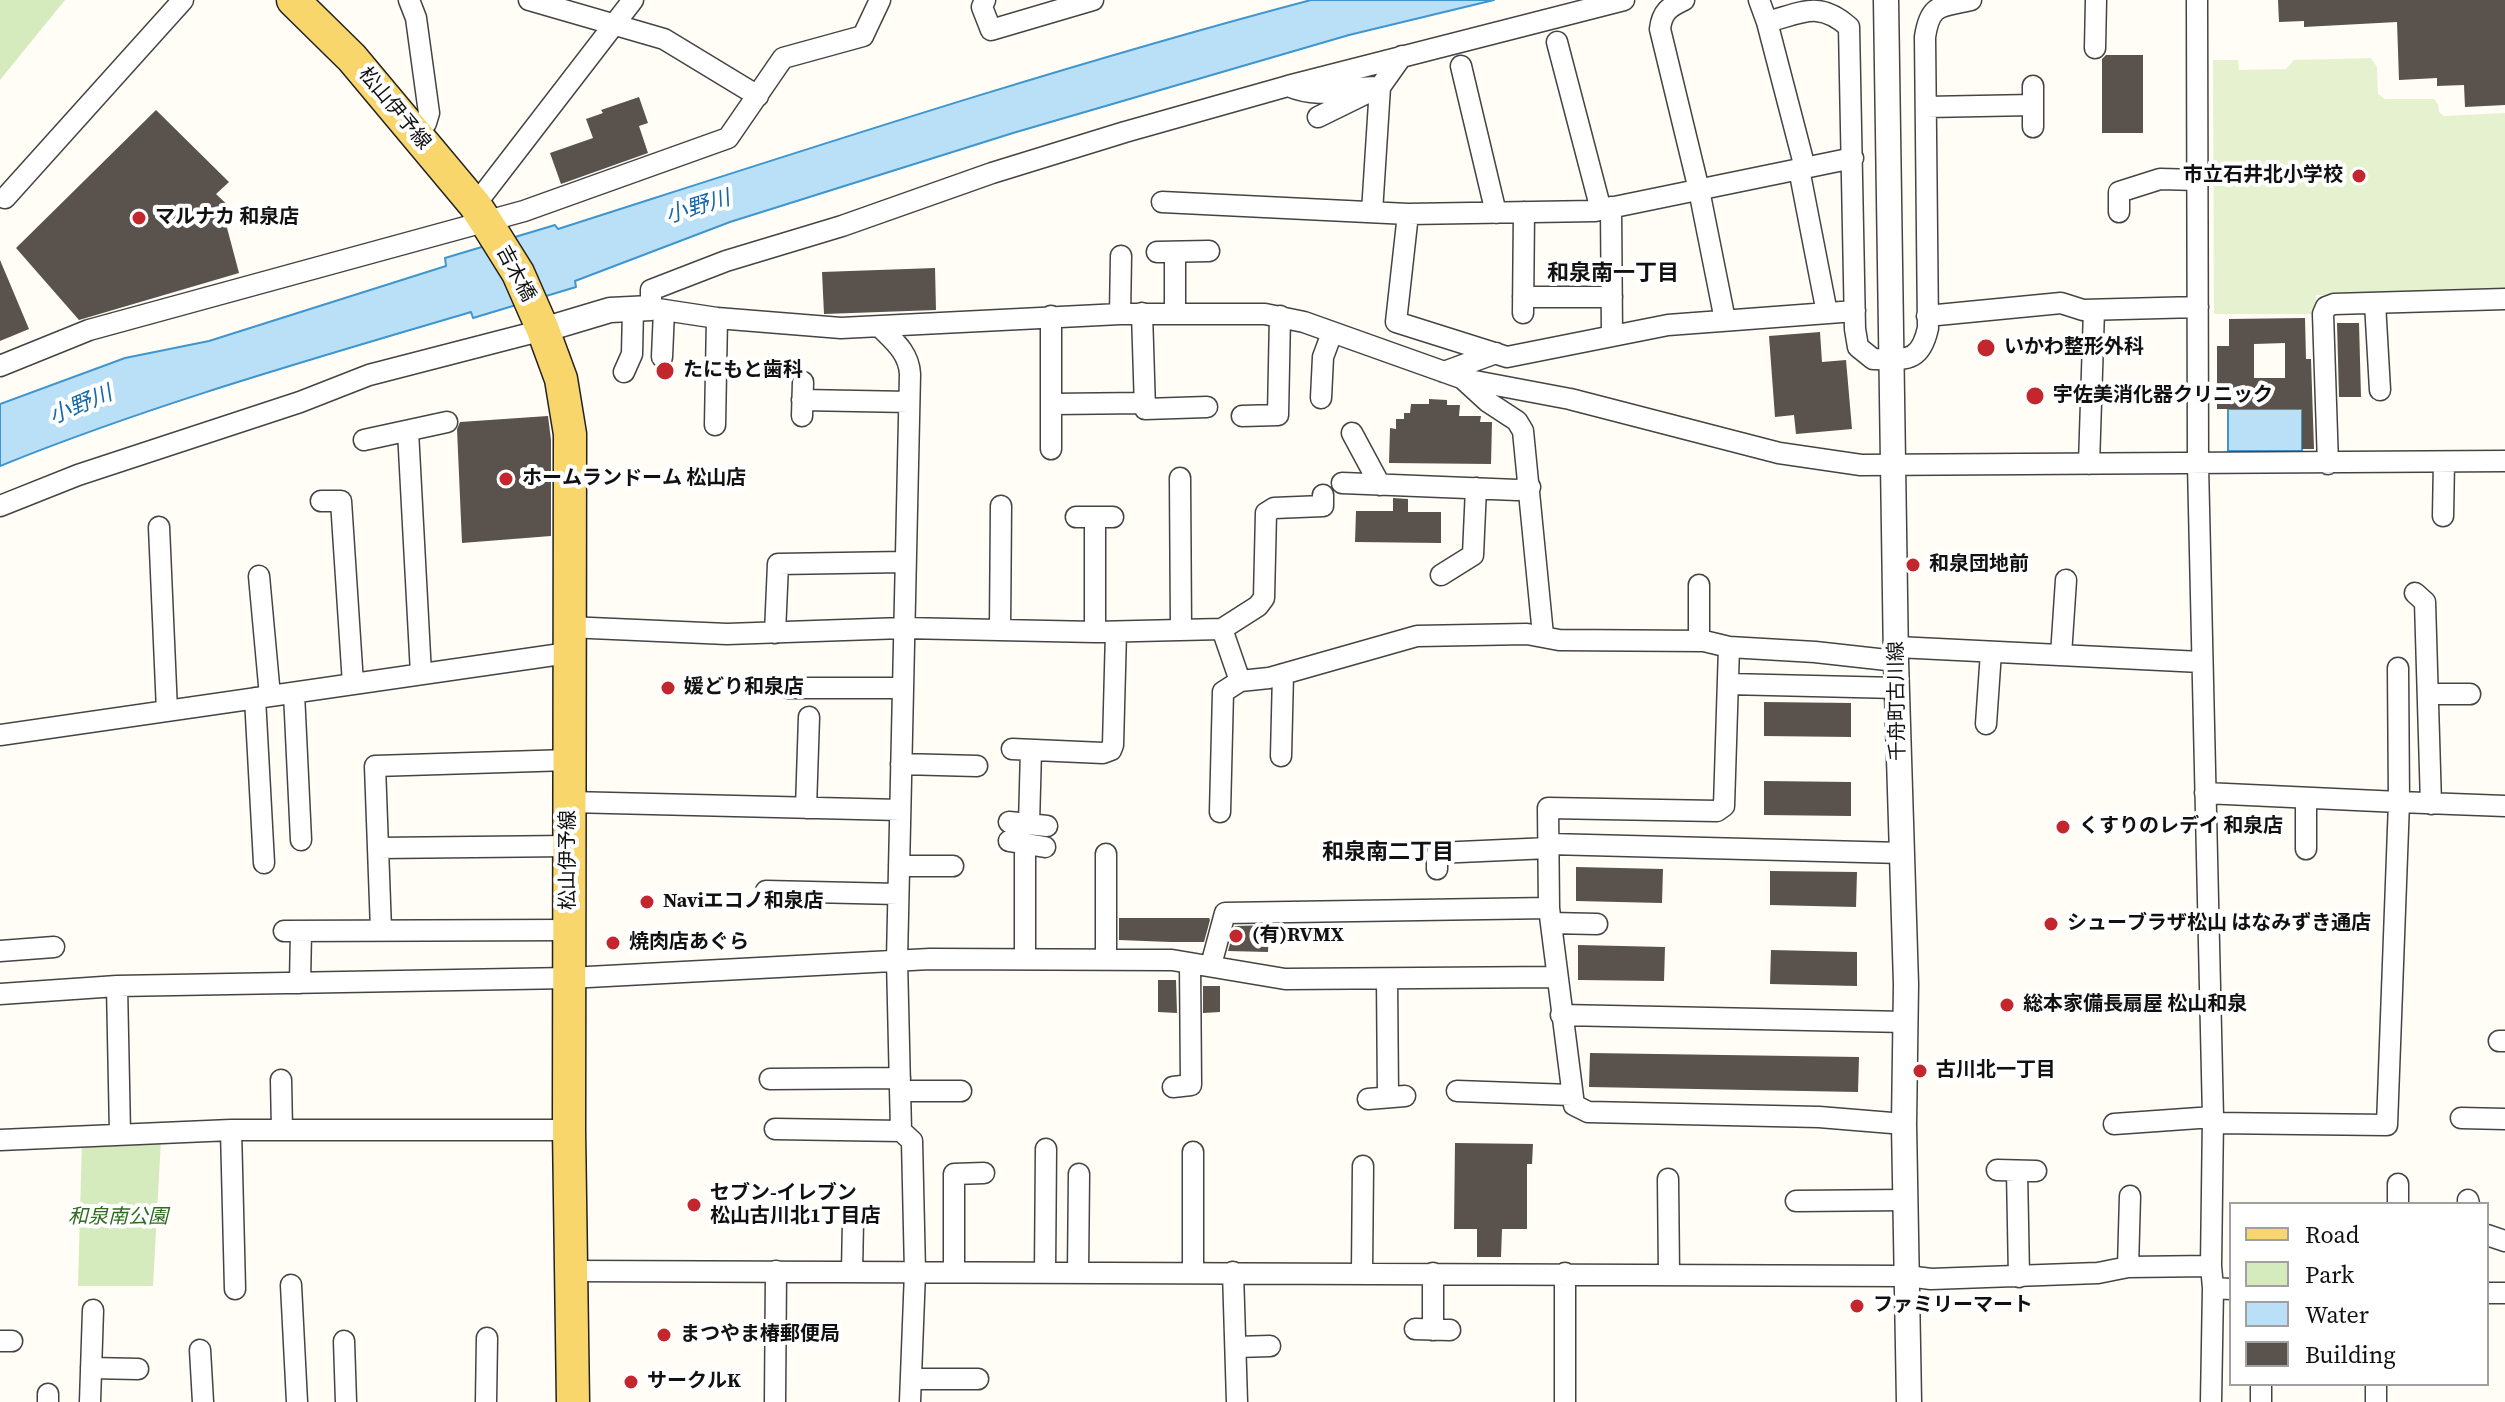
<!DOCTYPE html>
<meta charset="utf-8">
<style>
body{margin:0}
#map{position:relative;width:2505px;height:1402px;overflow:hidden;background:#fffdf5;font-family:"Source Serif 4",serif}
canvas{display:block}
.legend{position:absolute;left:2229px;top:1202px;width:260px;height:184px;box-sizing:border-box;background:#fff;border:2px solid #a0a0a0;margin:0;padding:10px 14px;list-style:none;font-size:24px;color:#111}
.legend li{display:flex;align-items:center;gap:16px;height:40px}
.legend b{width:40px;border:2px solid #a0a0a0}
</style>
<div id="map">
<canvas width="2505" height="1402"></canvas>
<ul class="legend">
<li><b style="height:10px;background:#f9d66b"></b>Road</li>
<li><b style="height:22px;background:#d5ebbd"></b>Park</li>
<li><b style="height:22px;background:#b9e0f7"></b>Water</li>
<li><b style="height:22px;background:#5a524d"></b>Building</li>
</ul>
</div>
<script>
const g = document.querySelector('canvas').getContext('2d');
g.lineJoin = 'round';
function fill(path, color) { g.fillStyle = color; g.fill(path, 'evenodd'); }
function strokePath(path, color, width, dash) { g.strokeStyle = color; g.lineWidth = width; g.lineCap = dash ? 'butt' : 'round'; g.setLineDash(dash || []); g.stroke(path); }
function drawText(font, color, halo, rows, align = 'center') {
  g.font = font + ' "Source Serif 4","Noto Sans JP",serif'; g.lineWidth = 8; g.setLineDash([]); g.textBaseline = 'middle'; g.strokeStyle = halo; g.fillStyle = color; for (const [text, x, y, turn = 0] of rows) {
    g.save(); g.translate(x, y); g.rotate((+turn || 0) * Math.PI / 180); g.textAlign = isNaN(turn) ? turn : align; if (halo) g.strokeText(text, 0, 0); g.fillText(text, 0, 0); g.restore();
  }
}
fill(new Path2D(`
 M0,0H65L0,80Z
 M161,1139L153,1286H78L82,1140Z`), '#d5ebbd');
fill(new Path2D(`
 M2371,58L2377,67L2378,94L2385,99H2434L2438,104L2439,112L2444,116L2505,113V292L2316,295V314H2214L2213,60H2238L2239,70L2286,69L2294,60Z`), '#e6f2cf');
const water = new Path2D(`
 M1311,0H1494L1349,35L1013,133L730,222L575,281L576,287L473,318L471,312C313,359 153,404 0,466V404L125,358L209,341L446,266L445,258L555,225L558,229C808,149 1057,67 1311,0Z
 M2228,409H2302V451H2228Z`);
fill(water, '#b9e0f7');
strokePath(water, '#3f96cf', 2);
fill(new Path2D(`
 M2278,0H2505V105L2465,107L2464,85L2437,86V78L2399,80L2397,22L2304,27V21L2279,22Z
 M2106,55H2143V133H2102V59Z
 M639,97L648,123L639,126L648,153L561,184L550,153L593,138L586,119L603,113L601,110Z
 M156,110L229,182L216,194L236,213L226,224L239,273L79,320L16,248Z
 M0,260L29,329L0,341Z
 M935,268L936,310L824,314L822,272Z
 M2305,318L2306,359H2311L2314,449H2302V409H2217V346H2229V319ZM2285,343V378H2254V344Z
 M2337,323H2359L2361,397H2339Z
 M1820,332L1822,362L1846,360L1852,429L1796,434L1794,415L1775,417L1769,336Z
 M1429,399L1447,400V405H1460L1459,416H1481L1480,422H1492L1491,464L1389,463L1390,428L1396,429V419H1404V413H1410L1411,404H1429Z
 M548,416L551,440V536L462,543L457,429L460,422Z
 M1393,498L1408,499V512H1441V543L1355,542L1356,511H1393Z
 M1764,702L1851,703V737L1764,736Z
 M1764,781L1851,782V816L1764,815Z
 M1576,867L1663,869L1662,903L1576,901Z
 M1770,871L1857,872L1856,907L1770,905Z
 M1119,918H1209L1210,920L1204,942H1170L1119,940Z
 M1269,925L1268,952L1228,951L1235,926Z
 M1578,945L1665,947L1664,981L1578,980Z
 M1771,950L1857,952V986L1770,984Z
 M1158,980H1176L1177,1013L1158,1012Z
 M1203,986H1220V1012L1203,1013Z
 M1590,1053L1859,1057L1858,1092L1589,1087Z
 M1455,1143L1533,1144L1532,1164H1527V1229H1502L1501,1257H1477V1229H1454Z`), '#5a524d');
const minor = new Path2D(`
 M409,0L416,18L429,113L426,123L416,134
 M529,0L664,39L758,96
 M985,0L982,7L991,30L1093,0
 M1624,0L1288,86L1125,132L992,173L842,226L726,261L651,290V308L717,318L841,328L1120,314H1265L1304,322L1464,379L1570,399L1779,453L1861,465L2505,461
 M1684,0C1669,7 1662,12 1660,29L1699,190L1725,320
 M1759,0L1767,22C1802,13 1819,0 1849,27L1855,329L1858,347L1873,359C1905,359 1920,364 1928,328L1925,37C1930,3 1941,7 1971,0
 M2197,0L2198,465L2213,1117L2211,1266L2213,1288L2231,1289
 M1767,22L1805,168
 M1557,42L1601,210
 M2095,48L2096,0
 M1461,66L1496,213
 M1288,86C1324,101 1344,86 1380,87
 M2033,86V127
 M1926,107L2033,105
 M1318,117L1369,92
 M1799,169L1827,313
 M5,198L183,0
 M1162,202L1408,214L1595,211L1853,158
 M475,205L633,0
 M1611,207L1612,336
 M1372,212L1380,87L1402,56
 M2119,212V192L2160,179L2198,180
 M1408,214L1396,322L1507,357L1668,325L1855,311
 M1157,252L1209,251
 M1175,252V313
 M1523,297H1612
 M2375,303L2380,390
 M1142,313L1145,409L1207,407
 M1523,313L1524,212
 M1120,314L1121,256
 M1051,316V449
 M1927,316L2061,303L2083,310L2198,307
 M880,327C894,341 909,353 910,374L897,960L901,1131L912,1141L915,1272L910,1402
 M662,357L664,310
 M0,366L89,330L524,211L728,138L783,58L863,36L880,0
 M624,372L632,354L633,309
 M1444,372L1496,353
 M1464,380L1488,402L1517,421L1523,431L1543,635
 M1321,398L1323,357L1332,333
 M802,400L909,402
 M1052,404L1145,403
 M802,416L803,382
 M1242,416L1278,415L1280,316
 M715,425L717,318
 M408,431L421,674
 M1352,433L1380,485
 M364,440L447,422
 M2089,464L2094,310
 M2328,464L2323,314L2326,307L2334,304L2505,299
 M1180,478L1181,630
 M1342,483L1517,490L1530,487
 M321,501H341L353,684
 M0,506L78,475L300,402L369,375L543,330
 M2443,516L2444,462
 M1076,517H1113
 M159,527L167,711
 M1441,575L1473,555L1476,488
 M259,576L270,696
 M1699,585V641
 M2415,593L2425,602L2431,804
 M568,627L727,634L903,628L1095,632L1222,629L1240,681L1269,678L1417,636L1527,634L1559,640L1704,641L1729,647L1815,652L1896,661
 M1000,629L1001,506
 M1222,629L1258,606L1264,598L1266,513L1274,508L1323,506V495
 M1095,632V517
 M775,633L778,564L904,562
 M1729,647L1724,806L1717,811L1548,808L1549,908L1574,1105L1588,1112L1819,1117L1904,1124
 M1897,647L2201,662
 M2061,655L2066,580
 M1728,684L1897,688
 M789,688H902
 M294,693L301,840
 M2428,694H2470
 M255,698L264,863
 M1986,724L1991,652
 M0,735L568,653
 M1012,749L1103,753L1111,750L1113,745L1116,632
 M1281,756L1283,674
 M901,764L977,766
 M2205,793L2399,802L2398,668
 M2306,798V849
 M569,802L900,810
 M806,808L809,717
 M1220,812L1223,692L1240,681
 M1009,822L1047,826
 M1029,824L1031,750
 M1009,841L1045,847
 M1549,844L1902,853
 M378,848L569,846
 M899,866H953
 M1437,869V853L1549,848
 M766,891L898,894
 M1551,923L1597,924
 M381,930L375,766L569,760
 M284,931L569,930
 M0,951L54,947
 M1025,959V844
 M1106,959V854
 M1211,965L1225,913L1549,908
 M1387,979L1388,1097
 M300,983L301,931
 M117,986L120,1133
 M0,994L117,986L569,978L930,959L1172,960L1285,979L1556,977
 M1561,1015L1906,1022
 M2499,1041H2505
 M770,1079L900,1078
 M281,1080L282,1130
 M1173,1087L1191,1085L1190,963
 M900,1091H961
 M1457,1091L1571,1095
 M1368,1099L1405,1096
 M2461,1118L2505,1119
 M2213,1123L2387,1125L2399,802L2505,806
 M2114,1124L2213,1117
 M775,1129L901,1131
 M231,1130L235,1289
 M0,1140L231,1130H569
 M1193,1152V1272
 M1997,1170L2036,1171
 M2017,1171L2019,1277
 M1668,1179L1669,1274
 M2398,1184V1204
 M2468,1200L2469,1204
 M1796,1201L1906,1200
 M2487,1235L2505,1241
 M2128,1267L2130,1196
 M571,1271L1907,1276L1931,1279L2098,1273L2128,1267L2211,1266
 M852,1272L853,1221
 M954,1272V1174L984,1173
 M1045,1272L1046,1149
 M1078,1272L1079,1174
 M1233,1272L1237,1402
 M1362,1272L1363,1166
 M1433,1273V1330
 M291,1285L297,1402
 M2487,1293H2505
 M1415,1329L1450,1330
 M0,1341H12
 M344,1341L346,1402
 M1236,1347L1270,1346
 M200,1350L203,1402
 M91,1368L138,1369
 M911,1379H978
 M2376,1384V1402
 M48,1394V1402
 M90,1402L93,1310
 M486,1402L487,1338
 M775,1402L776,1271
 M1565,1402V1273
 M2211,1402L2213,1288
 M2261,1402V1384`);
const tertiary = new Path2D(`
 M1886,0L1896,661L1906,984L1904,1124L1909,1402
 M543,330L610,310L651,308`);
const primary = new Path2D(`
 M293,0L352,58L475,205L488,225L518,273L543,330L561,379L570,434L569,1130L573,1402`);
strokePath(minor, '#444', 23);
strokePath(tertiary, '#444', 27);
strokePath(primary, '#222', 35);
strokePath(minor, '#fff', 20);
strokePath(tertiary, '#fff', 24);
strokePath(primary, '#f9d66b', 32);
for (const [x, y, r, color] of [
 [2359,176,8,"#c4262e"],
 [139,218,8,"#c4262e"],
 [1986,348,10,"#c4262e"],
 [665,371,10,"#c4262e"],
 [2035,396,10,"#c4262e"],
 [506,479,8,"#c4262e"],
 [1913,565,8,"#c4262e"],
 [668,688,8,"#c4262e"],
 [2063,827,8,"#c4262e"],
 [647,902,8,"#c4262e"],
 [2051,924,8,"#c4262e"],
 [1236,936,8,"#c4262e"],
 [613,943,8,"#c4262e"],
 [2007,1005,8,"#c4262e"],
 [1920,1071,8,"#c4262e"],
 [694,1205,8,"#c4262e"],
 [1857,1306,8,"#c4262e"],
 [664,1335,8,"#c4262e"],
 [631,1382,8,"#c4262e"]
]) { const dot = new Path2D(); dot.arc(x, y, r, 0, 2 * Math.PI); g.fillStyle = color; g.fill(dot); strokePath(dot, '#fff', 3); }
drawText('20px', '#111', '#fff', [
 ["松山伊予線",394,109,50],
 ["吉木橋",515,274,62],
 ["千舟町古川線",1898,701,-91],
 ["松山伊予線",569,860,-90]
]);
drawText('bold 20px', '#111', '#fff', [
 ["市立石井北小学校",2343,176,"right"],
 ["マルナカ 和泉店",155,218],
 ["いかわ整形外科",2004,348],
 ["たにもと歯科",683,371],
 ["宇佐美消化器クリニック",2053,396],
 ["ホームランドーム 松山店",522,479],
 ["和泉団地前",1929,565],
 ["媛どり和泉店",684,688],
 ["くすりのレデイ 和泉店",2079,827],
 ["Naviエコノ和泉店",663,902],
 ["シューブラザ松山 はなみずき通店",2067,924],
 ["(有)RVMX",1252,936],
 ["焼肉店あぐら",629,943],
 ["総本家備長扇屋 松山和泉",2023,1005],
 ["古川北一丁目",1936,1071],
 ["セブン-イレブン",710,1194],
 ["松山古川北1丁目店",710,1217],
 ["ファミリーマート",1873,1306],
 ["まつやま椿郵便局",680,1335],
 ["サークルK",647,1382]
], 'left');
drawText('italic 20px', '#2f6b1f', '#fff', [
 ["和泉南公園",118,1218]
]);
drawText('italic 22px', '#1768a6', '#fff', [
 ["小野川",698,208,-17],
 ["小野川",81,406,-23]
]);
drawText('bold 22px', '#111', '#fff', [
 ["和泉南一丁目",1613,274],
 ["和泉南二丁目",1388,853]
]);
</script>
